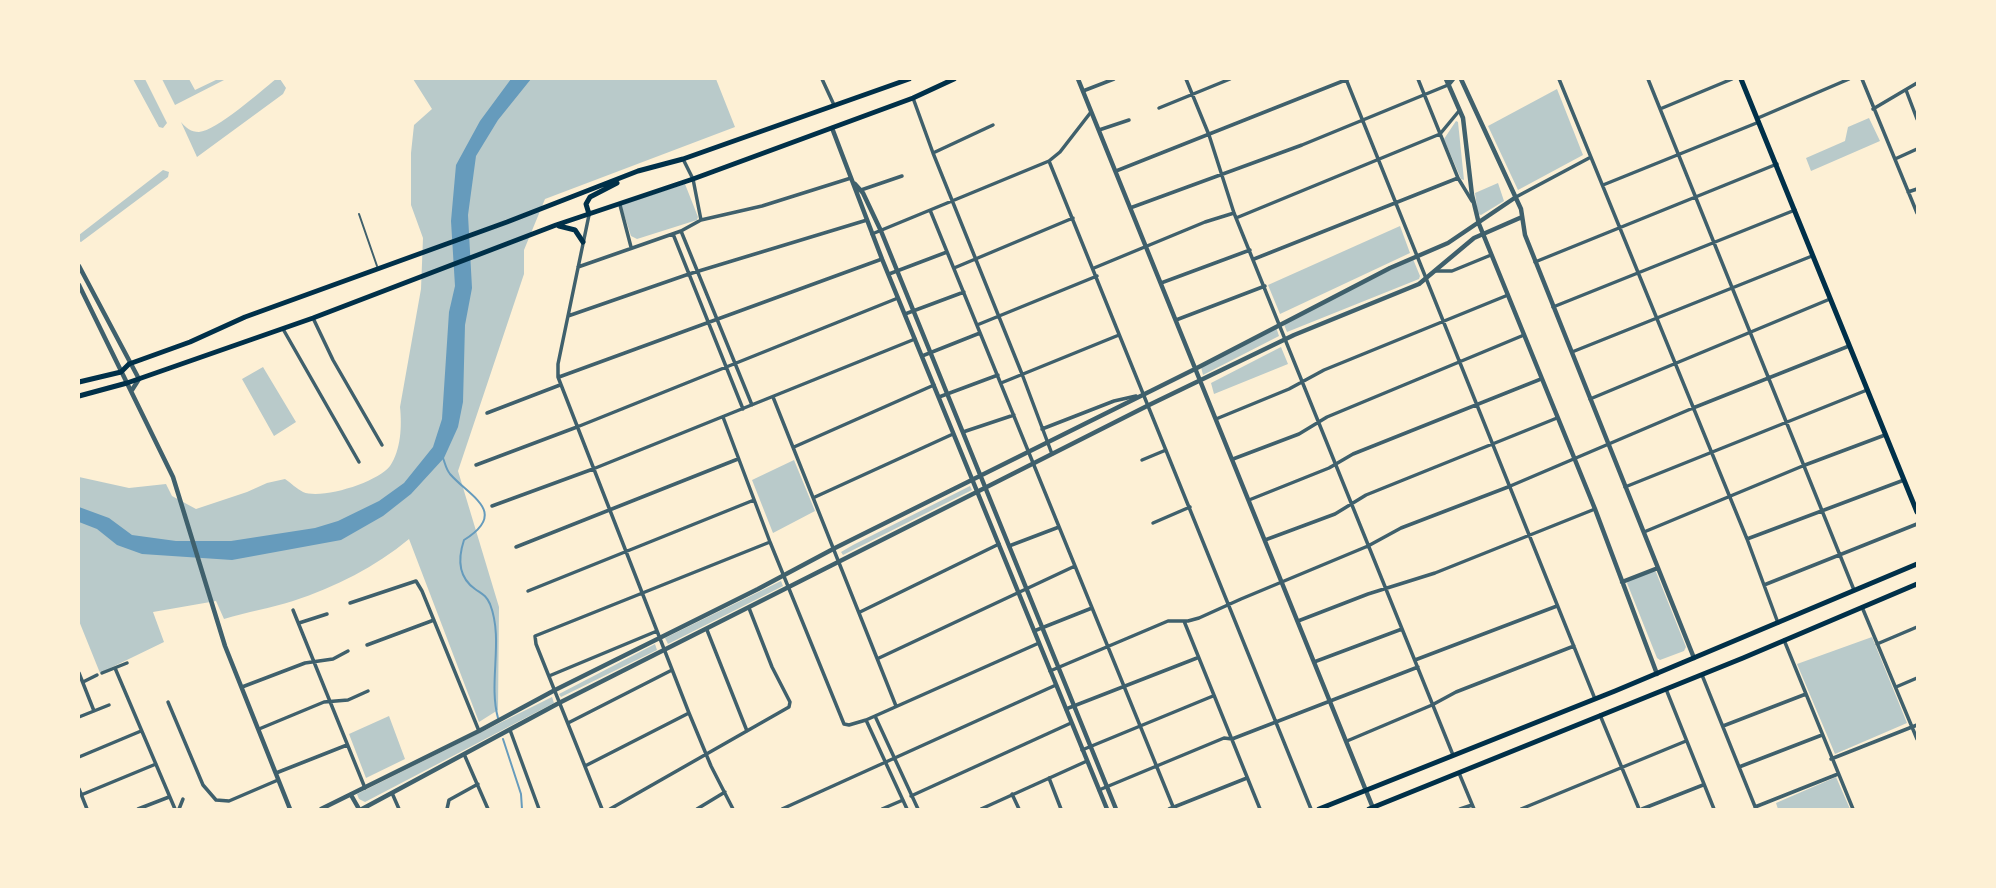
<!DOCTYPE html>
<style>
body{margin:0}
#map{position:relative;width:1996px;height:888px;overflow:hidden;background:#fdf0d5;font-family:"IBM Plex Sans",sans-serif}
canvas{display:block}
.frame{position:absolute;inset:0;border:80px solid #fdf0d5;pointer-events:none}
</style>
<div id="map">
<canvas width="1996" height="888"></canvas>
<div class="frame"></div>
</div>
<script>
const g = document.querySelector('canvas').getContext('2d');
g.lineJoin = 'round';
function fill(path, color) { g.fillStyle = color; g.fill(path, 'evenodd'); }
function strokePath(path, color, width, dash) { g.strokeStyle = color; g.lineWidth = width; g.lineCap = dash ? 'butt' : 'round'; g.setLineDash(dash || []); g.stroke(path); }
fill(new Path2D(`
 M133,79H145L167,123L163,128L159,127Z
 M162,79H189L195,90L218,79H226L175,105Z
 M276,79H280L286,88L283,94L197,157L181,122C186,128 191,132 199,132C216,131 261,91 276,79Z
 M413,79H716L735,127L545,199L524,250V274L458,471L499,607L498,710L479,722L409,539C375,567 336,587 293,601C271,608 247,612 224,619L216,601L153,612L164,642L100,673L79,621V477L129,488L166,484L172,496L196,509L247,492L267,483L285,479C291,483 297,489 303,492C322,500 378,482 390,466C401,450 402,426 400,407L421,289L423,238L411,205V153L414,125L432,109Z
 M1557,89L1583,155L1518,190L1488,126Z
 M1869,118L1880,141L1811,171L1806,158L1845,141L1848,127Z
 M1456,121L1458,122L1464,180L1461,179L1444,139Z
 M163,170L169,172L168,177L81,242L79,241V235Z
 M1498,183L1504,201L1481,215L1478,214L1475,193Z
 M685,184L698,217L697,220L637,239L631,236L621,205Z
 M1400,226L1410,253L1280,314L1268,285Z
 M1413,259L1420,276L1419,279L1287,332L1283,322Z
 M1276,327L1279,336L1203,375L1201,367Z
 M1281,347L1288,364L1214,394L1211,383Z
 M263,367L296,422L274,436L242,379Z
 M794,460L815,511L773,533L752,480Z
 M970,486L972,490L843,555L841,552L853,545Z
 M1654,571L1656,572L1686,647L1684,651L1660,660L1657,658L1627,583L1629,580Z
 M781,581L783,586L668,644L665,638Z
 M1872,637L1907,723L1835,754L1797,664Z
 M655,644L657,650L561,697L559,694Z
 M552,697L554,703L365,802L359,799L357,794Z
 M389,716L405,759L366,778L349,734Z
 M1836,777L1850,809H1778L1776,803Z`), '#b9caca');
fill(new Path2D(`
 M511,79H531L498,120L476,156L468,215L472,288L465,325L463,402L458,427L444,458L411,494L383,516L341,540L232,560L142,554L117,545L97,529L79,522V507L109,518L132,535L176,541H231L315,528L338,521L379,501L404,483L433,447L442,419L449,312L455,286L451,221L456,165L480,121Z`), '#669bbc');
strokePath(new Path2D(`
 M443,458C445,463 446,469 450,474C470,497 509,512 464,540C458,558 458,577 475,589C482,594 486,595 490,604C504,640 488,682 498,718
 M503,739L521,794L522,809`), '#669bbc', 2);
strokePath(new Path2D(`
 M359,214L377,266`), '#3f606c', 2);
strokePath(new Path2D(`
 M822,79L834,105
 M1186,79L1209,135L1234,213L1453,755
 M1346,79L1595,699
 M1418,79L1458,178L1472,201
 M1559,79L1747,539L1778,623
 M1648,79L1854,590
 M1862,79L1917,213
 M1906,90L1917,119
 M1083,91L1114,79
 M913,98L933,153L1022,374L1052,454
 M1159,108L1230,79
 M1660,109L1732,79
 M1873,109L1917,83
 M1758,118L1849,79
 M1099,130L1129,120
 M933,153L993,125
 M683,159L693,179L701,220
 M1895,159L1917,149
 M1049,161L1311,809
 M1116,171L1348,79
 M1603,185L1759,122
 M861,190L902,176
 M1908,192L1917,189
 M1516,197L1591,157
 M620,205L631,247
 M1130,208L1302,145L1448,85
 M930,210L1174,809
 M589,215L558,364V377L689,713L711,766L733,809
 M1236,218L1440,134L1459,111
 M681,231L752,405
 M673,234L743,409
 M872,234L1049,161L1060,152L1091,112
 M1254,259L1458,178
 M1535,262L1777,164
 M578,267L681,231L701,220L762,206L851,178
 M954,268L1073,218
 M1094,268L1205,222L1234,213
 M1436,271H1452L1491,255
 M889,274L947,252
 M1161,283L1250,250
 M1553,307L1795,210
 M905,314L964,292
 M568,316L689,274L867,220
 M313,318L333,360L382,445
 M1176,320L1265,286
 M977,325L1097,276
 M283,329L359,462
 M1572,352L1812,256
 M922,356L980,333
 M559,377L882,259
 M1001,383L1119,335
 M773,397L896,706
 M939,397L998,375
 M1590,399L1830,299
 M487,413L560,385
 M723,417L770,542L844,724L849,725L866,720L1039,643
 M1216,419L1289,389L1324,370L1508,295
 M1042,429L1114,401L1136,396
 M963,432L1014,415
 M794,447L934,385
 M1233,459L1299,434L1327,417L1524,335
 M1142,460L1166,450
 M476,465L577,427L898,298
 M1625,487L1867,390
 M815,497L953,434
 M1249,500L1329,468L1353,454L1541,379
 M492,506L593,469L915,339
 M1153,523L1190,507
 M1644,532L1805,465L1885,435
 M1747,539L1904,480
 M1265,540L1335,514L1366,495L1557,418
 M1009,546L1059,527
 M516,547L738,459
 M1764,585L1917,524
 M528,591L754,500
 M350,603L416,581L422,591L479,731
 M1862,607L1917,739
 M293,610L365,788
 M860,612L999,544
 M1184,621L1260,809
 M1298,621L1368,594L1435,573L1595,509
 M299,623L327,614
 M707,630L747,731
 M1034,631L1092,608
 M1784,640L1853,809
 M1877,644L1917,627
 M367,645L434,620
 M879,658L1075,566
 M1415,660L1557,606
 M1314,662L1402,629
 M115,668L175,809
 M1050,671L1168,621H1188L1199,618L1241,599L1368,546L1401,528L1508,487L1693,408L1849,346
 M79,673L94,711
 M102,673L127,663
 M1702,675L1756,809
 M549,676L657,631
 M83,682L97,675
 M242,687L305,663L333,659L348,651
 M1896,687L1917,678
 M1666,689L1714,809
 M168,702L203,785L216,800L229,801L278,780
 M1066,709L1197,658
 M1600,715L1639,809
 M875,716L918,809
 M79,717L109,705
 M866,720L907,809
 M568,723L672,670
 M1723,726L1806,694
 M259,729L324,702L348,700L368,691
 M510,730L539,809
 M1347,741L1432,705L1456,692L1574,646
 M1082,750L1213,696
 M464,754L488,809
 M79,757L141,731
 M1831,759L1917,725
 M585,766L689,713
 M1739,767L1822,735
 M276,773L347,745
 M1459,773L1474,809
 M1049,778L1061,809
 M79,789L87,809
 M1099,790L1224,738L1232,739L1418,667
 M392,793L399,809
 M1012,794L1019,809
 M81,795L156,764
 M911,796L1071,723
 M1755,807L1838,774
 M138,809L169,797
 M179,809L183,799
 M447,809L449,800L478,784
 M602,809L536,644L535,636L770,542
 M610,809L789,707L790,702L772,667L749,608
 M697,809L725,792
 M782,809L1056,685
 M882,809L903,800
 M981,809L1087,761
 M1169,809L1247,778
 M1460,809L1472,805
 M1521,809L1686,741
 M1642,809L1703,785`), '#3f606c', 3.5);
strokePath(new Path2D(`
 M1078,79L1373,808
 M1446,79L1463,118L1472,195L1479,224L1595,509L1657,674
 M1461,79L1521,209L1525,235L1694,658
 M1448,85L1453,79
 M832,128L882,259L1107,809
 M855,184L863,193L881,231L1116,809
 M79,266L139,379L132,390
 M79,285L173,477L225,646L290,809
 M1622,582L1658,568
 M351,795L359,809
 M321,809L479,731L555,690L758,589L835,548L1195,369L1390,268L1448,243L1516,197
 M362,809L559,703L1149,405L1294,335L1419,284L1474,238L1522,217`), '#3f606c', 4.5);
strokePath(new Path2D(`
 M1741,79L1917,512
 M1319,809L1615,691L1917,564
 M1369,809L1743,658L1917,584`), '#003049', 5);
strokePath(new Path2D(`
 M589,214L586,204L590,197L617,183
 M559,226L575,230L583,242
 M79,382L121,372L129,364L190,342L245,317L507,222L638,171L683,159L909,79
 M79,396L127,383L313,318L556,225L693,179L913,98L954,79`), '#003049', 5);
</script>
